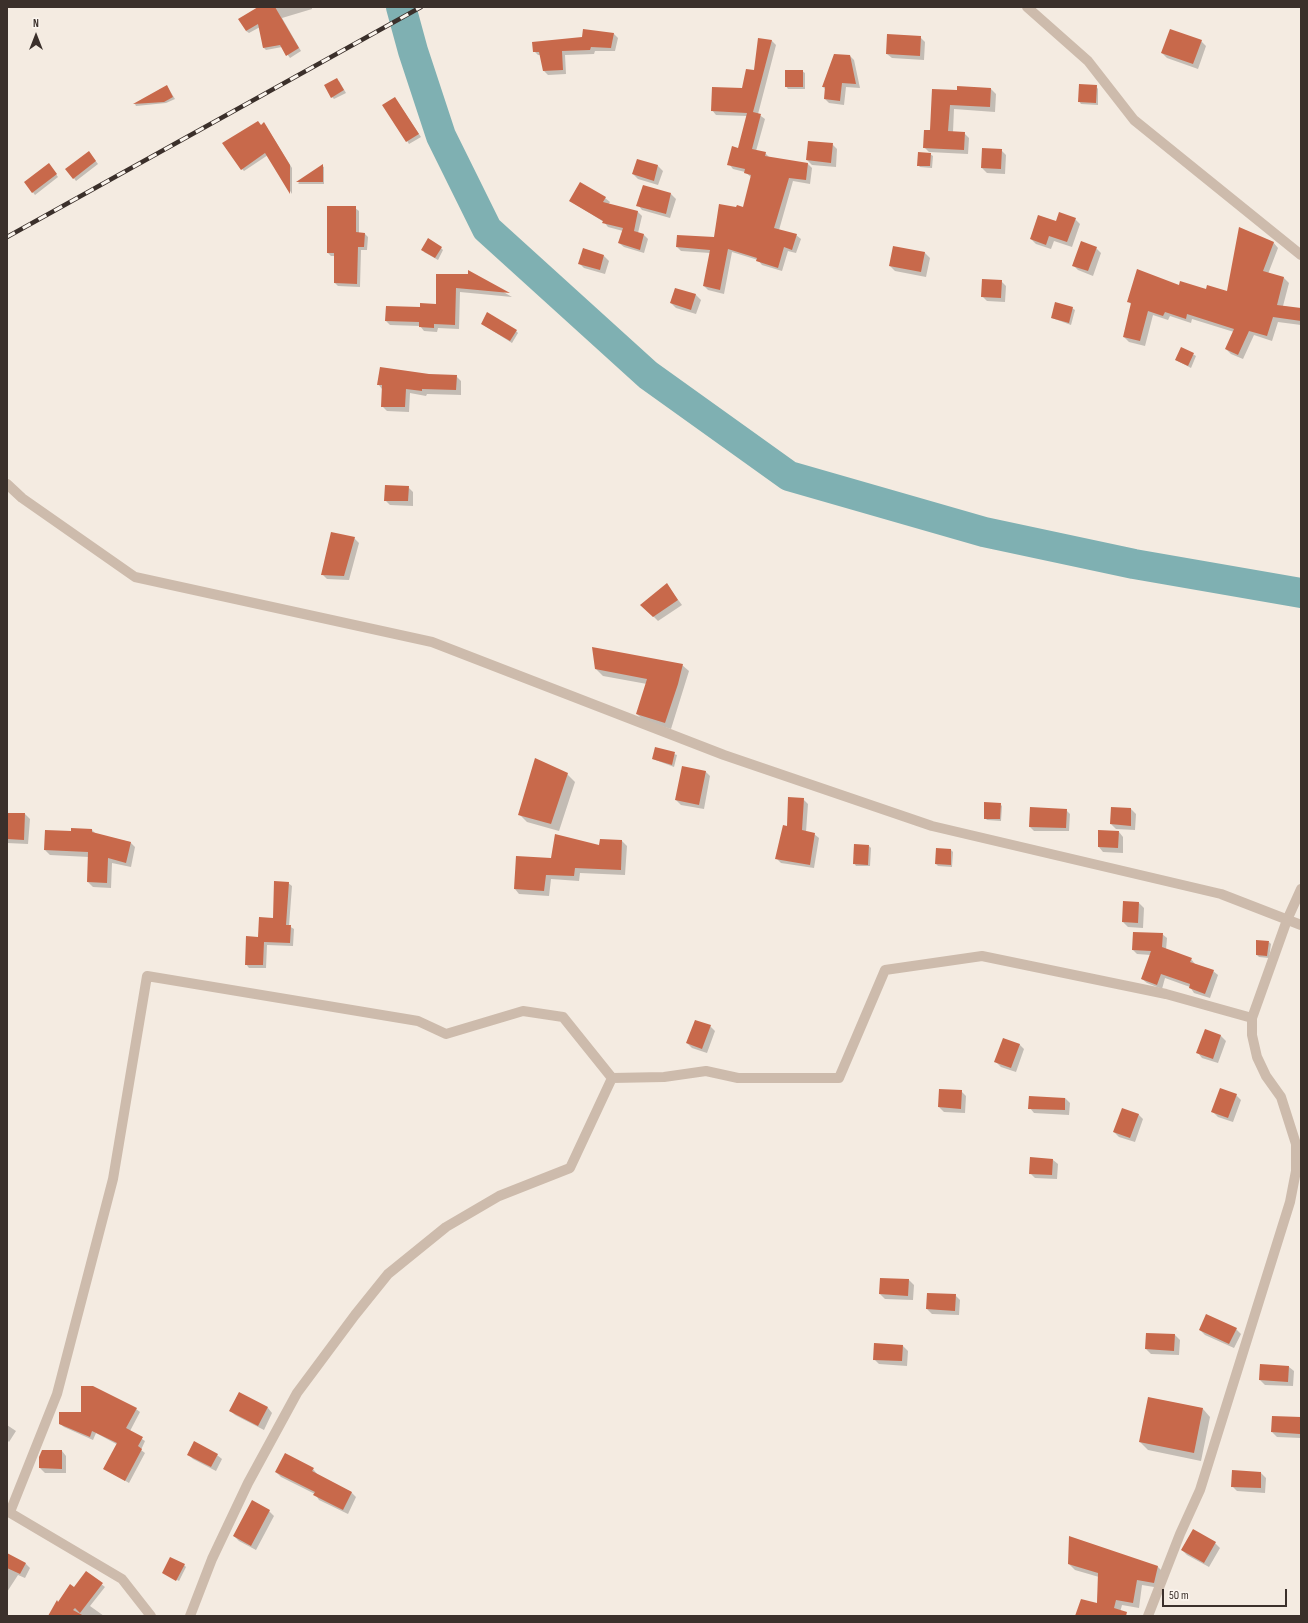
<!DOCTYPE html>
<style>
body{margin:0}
#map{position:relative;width:1308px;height:1623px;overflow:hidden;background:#f4ebe1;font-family:"Sofia Sans Condensed",sans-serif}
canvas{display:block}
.frame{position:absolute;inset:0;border:8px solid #3b302b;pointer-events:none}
.north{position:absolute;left:16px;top:16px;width:40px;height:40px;-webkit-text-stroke:3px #fbf5ee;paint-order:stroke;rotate:0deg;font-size:11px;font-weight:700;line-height:16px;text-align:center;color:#3b302b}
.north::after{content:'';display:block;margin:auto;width:14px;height:18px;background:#3b302b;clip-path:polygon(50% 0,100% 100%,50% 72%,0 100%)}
.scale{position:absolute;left:1162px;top:1589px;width:125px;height:18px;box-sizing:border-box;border:2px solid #3b302b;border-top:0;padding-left:5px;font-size:12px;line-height:14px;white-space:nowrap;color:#3b302b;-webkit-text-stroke:3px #fbf5ee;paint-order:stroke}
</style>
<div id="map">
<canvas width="1308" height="1623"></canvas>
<div class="frame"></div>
<div class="north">N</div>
<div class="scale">50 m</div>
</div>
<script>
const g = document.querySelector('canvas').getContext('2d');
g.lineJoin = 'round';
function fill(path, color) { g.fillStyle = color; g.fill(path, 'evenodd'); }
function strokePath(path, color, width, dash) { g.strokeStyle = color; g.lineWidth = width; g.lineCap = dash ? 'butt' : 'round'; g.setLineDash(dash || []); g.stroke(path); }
fill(new Path2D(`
 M267,7H312V9L282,18L301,51L290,58L282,47L266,50L263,47L260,27L249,33L246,31Z
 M584,30L614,34L618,38L615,51H595L594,54L565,55L566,74L548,75L544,71L541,55H538L534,51L583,38Z
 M920,37L925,42L924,60L892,58L887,54Z
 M759,40L772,41L776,45L758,114L765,119L756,151L765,153L770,158L808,164L812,168L810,184L793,181L779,230L796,235L801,239L796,253L788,251L782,271L762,265L758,260L732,252L724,294L708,290L704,286L710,253L681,251L677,247L715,238L744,208L751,177L745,172L733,169L729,164L739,149L747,116L716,115L712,110L743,89L755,71Z
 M1201,41L1206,46L1198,69L1167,58L1162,53Z
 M850,56L854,60L860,88L846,87L844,105L829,103L825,99V89L823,87Z
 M802,71L805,73V89H788L786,86Z
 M339,81L346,93L334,99L332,97Z
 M167,86L175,99L166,103L136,106L135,104Z
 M1096,86L1098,89V105L1081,104L1079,101Z
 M958,87L991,89L996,94L995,112L954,109L953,132L964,133L969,138L968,154L929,152L924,147L931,131L958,91Z
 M395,98L421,137L409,144L384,105Z
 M264,123L292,168V194L268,155L244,171L242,169L261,126Z
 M832,144L837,149L836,167L812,165L807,160Z
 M1001,150L1006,155L1005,174L987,173L982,168Z
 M930,154L933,156L932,168L920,167L918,165Z
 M91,155L98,164L76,181L67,169Z
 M638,160L658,166L663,171L658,185L638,179L633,174Z
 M322,166L324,167V184H299L298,183Z
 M51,167L58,177L35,195L25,182Z
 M581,184L605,198L610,202L608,205L638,212L642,216L638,233L644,235L648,239L644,253L624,247L619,243L623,231L608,227L604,222L570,201Z
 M643,186L671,194L676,199L670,218L642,210L638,205Z
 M328,208H355L359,211V234H365L368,237L367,250H361L360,287L338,286L335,283V256H331L328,253Z
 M1075,219L1080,224L1072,247L1054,241L1051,249L1036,244L1031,239L1057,222Z
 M1273,242L1278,248L1268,274L1284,278L1289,283L1283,306L1301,309V325L1278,322L1272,341L1254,335L1243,359L1231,354L1226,349L1234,332L1192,319L1191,323L1170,316L1168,320L1153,315L1145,346L1129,342L1124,337L1132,305L1128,301L1180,286L1228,292Z
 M894,247L925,253L930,258L926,277L895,271L890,266Z
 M441,248L443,250L438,260L424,252Z
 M1096,248L1101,253L1093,276L1078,270L1073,265Z
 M604,256L609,261L605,274L584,268L579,263Z
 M469,272L512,297L460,292L459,329L438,328L437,332L424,331L420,326L390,325L386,321L421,308L437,305L469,275Z
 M1001,281L1006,286L1005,302L987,301L982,296Z
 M675,289L696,295L701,300L696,314L676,308L671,303Z
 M1072,308L1075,310L1071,325L1052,318Z
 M485,326L516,331L518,333L512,343Z
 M1182,348L1196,356L1191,368L1176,360Z
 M429,375L456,376L461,381V395L427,394L426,396L410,393L409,412L387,411L382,406V389L378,384Z
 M408,487L413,492V506L390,505L385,500Z
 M354,538L359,543L349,580L327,579L322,574Z
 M667,585L682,605L658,621L642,605Z
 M682,665L689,671L671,729L644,721L637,714L647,684L603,676L596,669Z
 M656,748L677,755L674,767L653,759Z
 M705,771L710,776L704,809L681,805L676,800Z
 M567,774L575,782L559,831L527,822L520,815Z
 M803,799L808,804L806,832L814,834L819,838L814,868L781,863L777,859L788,827Z
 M1000,804L1002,806L1001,821L987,820L985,818Z
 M1031,808L1066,810L1070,814L1069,831H1034L1030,827Z
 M1112,808L1131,809L1136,814L1135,830L1116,829L1111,824Z
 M7,814H25L30,819L28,844L7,843Z
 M92,830L96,834L130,842L135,847L131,867L112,863L111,888L93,887L88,882L89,857L50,855L45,850L72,832Z
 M1119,832L1123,837V853L1103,852L1099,847Z
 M601,840L622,841L627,846L625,875L580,873L579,881L551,879L549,896L519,894L515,889L552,859L600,846Z
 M869,846L871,848L870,866H856L854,863Z
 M951,850L953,852L952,867L938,866L936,864Z
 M288,883L292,886L289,926L294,929L293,946L267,945L266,968H249L246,964L259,938L274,919Z
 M1139,903L1144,908L1143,928L1128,927L1123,922Z
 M1162,934L1167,938L1166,950L1191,959L1195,964L1213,971L1218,975L1210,998L1194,993L1190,987L1165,978L1162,989L1147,983L1142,979L1151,955L1137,954L1133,950Z
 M1269,942L1271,944L1269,958L1259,957L1257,955Z
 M710,1026L715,1031L707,1053L692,1048L687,1043Z
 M1206,1030L1221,1036L1226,1041L1218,1063L1202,1058L1198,1053Z
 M1019,1044L1024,1049L1016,1072L1001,1067L996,1062Z
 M961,1091L966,1096L965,1113L944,1112L939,1107Z
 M1236,1095L1241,1100L1233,1122L1218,1117L1213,1112Z
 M1065,1098L1070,1103L1069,1115L1034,1113L1030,1108Z
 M1138,1114L1143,1119L1135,1142L1119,1137L1114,1132Z
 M1053,1160L1058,1164L1057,1179L1035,1178L1030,1173Z
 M909,1280L914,1285L913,1300L885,1299L880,1294Z
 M955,1295L960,1300L959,1315L932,1314L927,1309Z
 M1236,1329L1241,1334L1234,1348L1205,1335L1200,1330Z
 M1147,1334L1175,1335L1180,1340L1179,1355L1151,1354L1146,1349Z
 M903,1346L908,1351L907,1366L879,1364L874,1359Z
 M1261,1365L1289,1367L1294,1371L1293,1386L1265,1385L1260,1380Z
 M239,1393L268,1408L272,1413L264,1430L235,1415L230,1410Z
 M136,1409L140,1412L130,1431L145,1441L141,1450L145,1453L129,1483L105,1469L118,1445L96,1433L93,1440L64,1427L60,1424L82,1413Z
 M1203,1409L1210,1417L1201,1461L1148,1450L1140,1442Z
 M1273,1417L1301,1418V1438L1277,1437L1272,1432Z
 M7,1425L16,1431L9,1442L7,1440Z
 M62,1451L66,1456V1473H45L40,1468Z
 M188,1454L217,1455L222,1459L216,1471L193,1459Z
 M285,1455L313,1469L318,1475L351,1492L356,1497L348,1514L319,1500L315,1494L281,1477L276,1472Z
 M1261,1473L1266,1478L1265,1493L1237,1491L1232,1486Z
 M269,1511L274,1516L256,1550L239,1541L234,1536Z
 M1215,1543L1220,1548L1209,1567L1187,1555L1182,1550Z
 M7,1555L26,1564L30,1568L25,1578L18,1575L7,1592Z
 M1069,1564L1158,1567L1164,1573L1160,1588L1142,1585L1139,1608L1122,1605L1119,1616H1076L1097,1605L1099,1577L1075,1570Z
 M184,1565L186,1567L179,1581L164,1573Z
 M86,1572L105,1587L90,1606L104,1616H53L59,1603L74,1588Z`), '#0003');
strokePath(new Path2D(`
 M401,7L413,51L441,136L487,229L648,375L789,476L984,532L1134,564L1301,593`), '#7fb0b2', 30);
fill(new Path2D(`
 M258,7H275L299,48L286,56L280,45L263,48L258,24L246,31L238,19Z
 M583,29L614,33L611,48L591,47L590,50L562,51L563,70L543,71L539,52H533L532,42L582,37Z
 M1170,29L1202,40L1193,64L1161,53Z
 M887,34L921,36L920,56L886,54Z
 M758,38L772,40L753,112L761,114L752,149L766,152L765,156L808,163L806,180L789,178L774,228L797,234L792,250L784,247L778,268L756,261L757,258L728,249L720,290L703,286L710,250L676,247L677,235L714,237L719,204L736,207L737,205L743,207L751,175L744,173L745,169L727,165L732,146L738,148L747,113L711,111L712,87L742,88L746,69L754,70Z
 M834,54L850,55L856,84L842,83L840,101L824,99L825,87H822Z
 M785,70H803V87H785Z
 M337,78L344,90L331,98L324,85Z
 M1079,84L1097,85L1096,103L1078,102Z
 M167,85L173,97L164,102L133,104Z
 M957,86L991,88L990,107L950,105L948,131L965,132L964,150L923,148L924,130H930L932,89L957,90Z
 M395,97L419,134L406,142L382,105Z
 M258,121L261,125L264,122L290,165V194L265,153L241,170L222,143Z
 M808,141L833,143L831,163L806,160Z
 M982,148L1002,149L1001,169L981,168Z
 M89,151L96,161L73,179L65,169Z
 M918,152L931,153L930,166H917Z
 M637,159L658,165L654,181L632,174Z
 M49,163L57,174L32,193L24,182Z
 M323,164V182H296Z
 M580,182L606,197L603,202L638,211L634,231L644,234L640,250L618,243L623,228L602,223L603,221L569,201Z
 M643,185L671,193L666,214L636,206Z
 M327,206H356V232L365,233L364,247H358L357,284L334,283V253H327Z
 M1059,212L1076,218L1067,242L1049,236L1046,245L1030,239L1038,215L1056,221Z
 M1239,227L1274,242L1263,271L1284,277L1277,305L1301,308V321L1273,317L1267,336L1249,331L1238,355L1225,349L1234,329L1187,314L1186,319L1165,312L1163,316L1148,311L1140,341L1123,337L1131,303L1127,302L1137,269L1179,285L1180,281L1206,289L1207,285L1227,291Z
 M428,238L442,247L435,258L421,250Z
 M1081,241L1097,247L1088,271L1072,266Z
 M893,246L925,252L921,272L889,266Z
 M583,248L604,255L600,270L578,264Z
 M468,270L510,293L456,288L455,325L434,324V328L419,327V322L385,321L386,306L420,307V303L436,304V274H468Z
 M982,279L1002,280L1001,298L981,297Z
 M675,288L696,294L691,310L670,303Z
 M1055,302L1073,307L1069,323L1051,318Z
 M487,312L517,330L510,341L481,324Z
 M1181,347L1194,353L1188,366L1175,360Z
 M380,367L429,374L457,375L456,390L422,389V391L406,389L405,407H381L382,385H377Z
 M385,485L409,486L408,501H384Z
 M331,532L355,537L344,576L321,575Z
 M667,583L678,600L653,617L640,605Z
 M592,647L683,664L678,684L665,723L636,714L647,679L595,669Z
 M655,747L675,752L672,765L652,759Z
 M535,758L568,773L551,824L518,815Z
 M682,766L706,771L699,805L675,800Z
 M788,797L804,798L802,830L815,833L810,865L775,859L783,825L787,826Z
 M984,802L1001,803L1000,819H984Z
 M1030,807L1067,809L1066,828L1029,827Z
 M1111,807L1131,808V826L1110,824Z
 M7,813H25L24,840L7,839Z
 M71,828L92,829V832L131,842L126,863L108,858L107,883L87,882L88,852L44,850L45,830L71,831Z
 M1098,830L1119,831L1118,848L1098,847Z
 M555,834L599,845L600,839L622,840L621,870L575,868L574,876L546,875L544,891L514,889L516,856L551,858Z
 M854,844L869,845L868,865L853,864Z
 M936,848L951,849V865L935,864Z
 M274,881L289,882L286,925H291L290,943L264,942L263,965H245L246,936L258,937L259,917L273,918Z
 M1123,901L1139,902L1138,923L1122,922Z
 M1133,932L1163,933L1162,947L1192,958L1190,962L1214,970L1205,994L1189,988L1190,984L1161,974L1157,985L1141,979L1151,951L1132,950Z
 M1256,940L1269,941L1267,956L1256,955Z
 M695,1020L711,1025L702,1049L686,1043Z
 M1205,1029L1221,1035L1213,1059L1196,1053Z
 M1003,1038L1020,1044L1011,1068L994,1062Z
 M1220,1088L1237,1094L1228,1118L1211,1112Z
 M939,1089L962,1090L961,1109L938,1107Z
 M1029,1096L1065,1098V1110L1028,1109Z
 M1122,1108L1139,1114L1130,1138L1113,1132Z
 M1030,1157L1053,1159L1052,1175L1029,1174Z
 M880,1278L909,1279L908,1296L879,1294Z
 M927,1293L956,1294L955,1311L926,1309Z
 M1206,1314L1237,1328L1229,1344L1199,1330Z
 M1146,1333L1175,1334L1174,1351L1145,1349Z
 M874,1343L903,1345L902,1361L873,1360Z
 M1260,1364L1289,1366L1288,1382L1259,1380Z
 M81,1386H93L137,1408L126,1428L143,1437L138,1446L142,1449L125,1481L103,1469L117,1443L92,1431L90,1437L59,1424V1412H81Z
 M239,1392L268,1407L258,1426L229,1411Z
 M1148,1397L1203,1408L1194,1453L1139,1442Z
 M1272,1416L1301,1417L1300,1434L1271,1432Z
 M194,1441L218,1454L211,1467L187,1455Z
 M42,1450H62V1469L39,1468V1457Z
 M285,1453L314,1468L312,1471L352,1492L343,1510L313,1495L315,1492L275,1472Z
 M1232,1470L1261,1472V1488L1231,1487Z
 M252,1500L270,1510L251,1546L233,1536Z
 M1193,1529L1216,1542L1204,1563L1181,1550Z
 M1069,1536L1158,1566L1154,1583L1137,1580L1133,1603L1116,1600L1114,1608L1127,1612L1126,1616H1075L1081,1599L1097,1603L1098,1573L1068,1564Z
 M7,1553L26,1563L20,1574L7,1568Z
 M170,1557L185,1564L176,1581L162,1573Z
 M86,1571L103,1583L80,1613L75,1608L73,1610L84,1616H48L57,1600L58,1602L70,1584L74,1587Z`), '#c8694b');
strokePath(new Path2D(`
 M1027,7L1088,61L1134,120L1301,255
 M7,484L22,498L135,577L432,642L724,755L932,826L1221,894L1301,925
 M7,1511L122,1579L151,1616
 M10,1512L57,1394L113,1179L147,976L418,1021L446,1034L523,1011L563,1017L612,1078L664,1077L706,1071L738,1078H839L885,970L982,956L1166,994L1252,1018
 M190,1616L212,1559L248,1483L297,1393L355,1315L388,1274L446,1227L499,1196L570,1168L612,1078
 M1148,1616L1180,1534L1200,1490L1290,1202L1296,1171V1144L1281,1097L1266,1076L1257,1057L1252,1035V1018L1287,920L1301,889`), '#cdbbac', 10);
const rail = new Path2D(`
 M7,237L421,7`);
strokePath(rail, '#3b302b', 4.5);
strokePath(rail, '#fbf5ee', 3, [9]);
</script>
